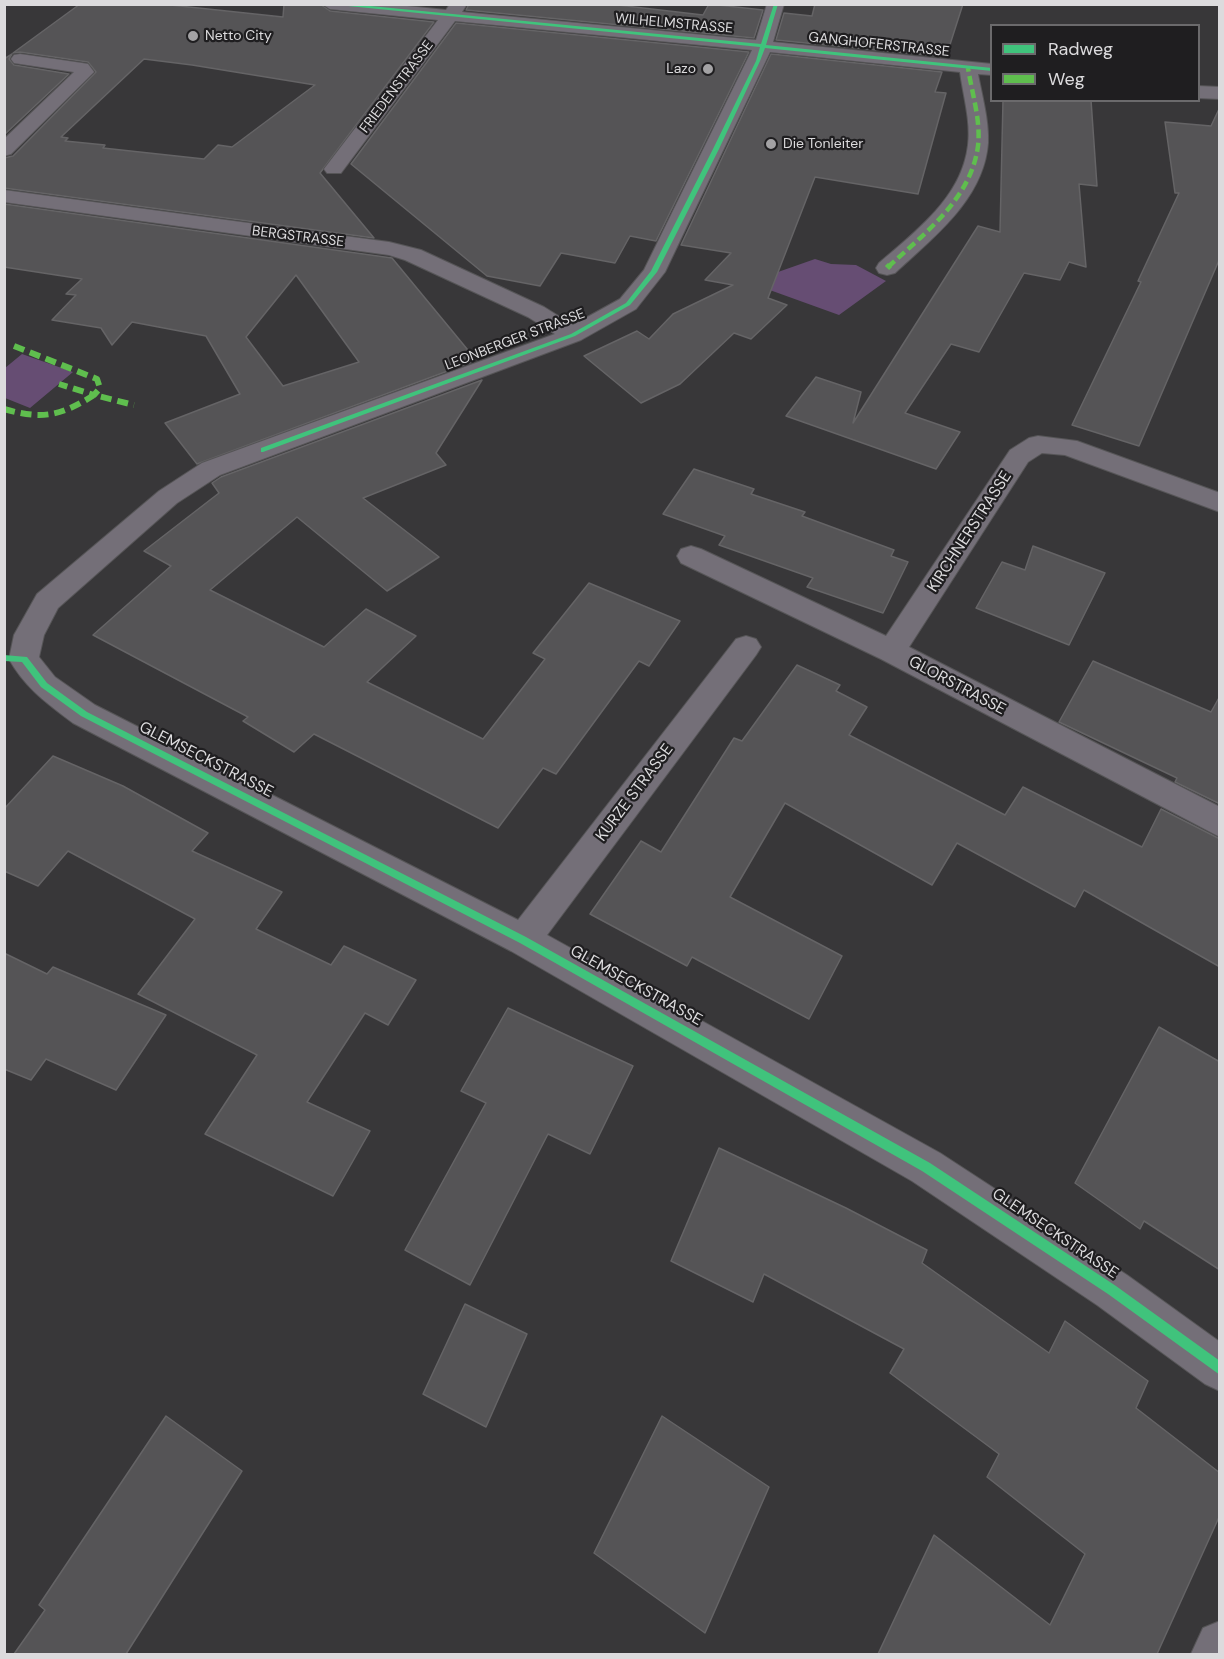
<!DOCTYPE html>
<style>
body{margin:0}
#map{position:relative;width:1224px;height:1659px;overflow:hidden;background:#383739;font-family:"DM Sans",sans-serif}
canvas{display:block}
.frame{position:absolute;inset:0;border:6px solid #dcdbdd;pointer-events:none}
.legend{position:absolute;left:990px;top:24px;width:210px;height:78px;box-sizing:border-box;background:#1f1e20;border:2px solid #6b6a6c;margin:0;padding:8px 10px;list-style:none;font-size:18px;color:#dcdbdd}
.legend li{display:flex;align-items:center;gap:12px;height:30px}
.legend b{width:30px;border:2px solid #6b6a6c}
</style>
<div id="map">
<canvas width="1224" height="1659"></canvas>
<div class="frame"></div>
<ul class="legend">
<li><b style="height:8px;background:#40c37c"></b>Radweg</li>
<li><b style="height:8px;background:#5fbe4e"></b>Weg</li>
</ul>
</div>
<script>
const g = document.querySelector('canvas').getContext('2d');
g.lineJoin = 'round';
function fill(path, color) { g.fillStyle = color; g.fill(path, 'evenodd'); }
function strokePath(path, color, width, dash) { g.strokeStyle = color; g.lineWidth = width; g.lineCap = dash ? 'butt' : 'round'; g.setLineDash(dash || []); g.stroke(path); }
function drawText(font, color, halo, rows, align = 'center') {
  g.font = font + ' "DM Sans",sans-serif'; g.lineWidth = 4.5; g.setLineDash([]); g.textBaseline = 'middle'; g.strokeStyle = halo; g.fillStyle = color; for (const [text, x, y, turn = 0] of rows) {
    g.save(); g.translate(x, y); g.rotate((+turn || 0) * Math.PI / 180); g.textAlign = isNaN(turn) ? turn : align; if (halo) g.strokeText(text, 0, 0); g.fillText(text, 0, 0); g.restore();
  }
}
fill(new Path2D(`
 M815,259L831,264L856,265L886,281L839,315L742,280L778,272Z
 M22,354L73,372L30,408L5,398V368Z`), '#664d73');
const building = new Path2D(`
 M80,4H161L283,17L284,4H320L330,11L434,22L320,173L374,238L4,188V158L13,156L96,72L88,62L20,52L13,53ZM144,59L192,65L315,85L232,147L218,145L204,159L103,148L105,145L65,141L68,138L61,137Z
 M469,4H609L703,15L709,4L763,10L754,38L466,10Z
 M815,4H963L946,57L776,40L784,13L812,16Z
 M456,23L749,52L656,241L630,236L615,263L561,253L540,286L487,276L351,164Z
 M12,54L9,59L14,65L69,74L4,135V59Z
 M771,54L942,72L935,92L946,93L918,194L815,177L768,298L787,305L751,339L734,333L680,384L641,403L584,356L637,331L649,339L673,314L733,285L705,280L731,253L681,245Z
 M1003,100H1091L1097,186L1079,184L1086,267L1069,262L1060,280L1024,273L979,352L951,344L905,413L960,432L936,469L786,416L816,377L861,392L853,423L978,226L1000,232Z
 M1220,107V258L1139,446L1072,425L1141,282L1138,281L1179,193H1175L1165,122L1211,126Z
 M4,204L392,258L472,355L467,356L472,362L197,464L165,423L240,394L206,336L132,322L112,345L101,328L52,320L76,295L66,294L82,279L4,267ZM296,275L359,362L283,386L246,337Z
 M482,380L436,453L446,465L363,498L439,557L387,591L297,517L210,590L324,647L366,609L416,636L367,682L483,739L545,659L533,653L589,583L680,621L649,666L639,661L556,774L543,768L498,828L314,734L294,752L243,721L248,717L93,635L171,566L144,551L219,493L212,483L221,477Z
 M694,469L754,489L751,494L805,512L802,516L894,550L891,556L908,562L883,613L807,587L813,578L719,545L725,536L663,514Z
 M1033,546L1105,573L1069,645L976,608L1002,562L1025,570Z
 M1093,661L1211,712L1220,696V804L1175,782L1177,778L1059,722Z
 M797,665L840,685L836,691L867,707L849,735L1005,815L1023,787L1142,847L1161,809L1220,839V967L1084,890L1075,907L957,843L932,885L785,803L730,897L842,956L809,1019L692,957L687,966L590,914L641,841L661,852L734,738L742,741Z
 M53,756L123,786L208,833L192,851L282,892L256,929L331,965L344,946L416,980L388,1025L365,1013L307,1102L370,1131L333,1196L205,1134L257,1055L138,994L195,919L68,851L38,886L4,871V809Z
 M4,953L47,974L53,967L166,1015L116,1090L46,1059L31,1080L4,1069Z
 M508,1008L633,1066L590,1154L548,1134L470,1285L405,1250L486,1103L461,1091Z
 M1159,1027L1220,1062V1270L1144,1221L1140,1229L1075,1183Z
 M719,1148L846,1208L927,1250L922,1263L1049,1353L1065,1321L1148,1381L1136,1408L1220,1473V1515L1157,1654H878L934,1535L1050,1625L1085,1554L987,1477L999,1454L890,1373L904,1349L764,1274L753,1302L671,1261Z
 M465,1304L527,1334L486,1427L423,1394Z
 M166,1416L242,1471L126,1654H14L45,1610L39,1605Z
 M662,1416L769,1487L705,1633L594,1553Z`);
fill(building, '#555456');
strokePath(building, '#656466', 1.5);
const minor = new Path2D(`
 M322,4H388L446,10L450,4H467L462,12L756,40L767,4H784L773,42L992,64V75L978,74C982,96 989,120 988,143C984,199 933,238 895,273L887,275L879,273L876,268L879,263C916,231 962,197 968,145C971,121 963,95 960,72L770,52L665,272L636,309L581,340L220,475L177,503L58,608L44,635L39,657L55,677L95,705L518,920L736,639L746,636L756,639L761,647L756,655L547,935L940,1153L1127,1275L1220,1342V1391L1205,1384L1097,1305L912,1181L511,951L73,723C48,704 25,688 9,659L14,635L37,594L159,491L202,463L555,334L528,317L405,260L389,255L4,202V190L389,242L421,250L544,307L573,325L620,299L644,270L752,50L455,21L341,173H327L324,169L438,20L330,9Z
 M20,54L82,63L88,64L94,72L11,154L4,156V139L74,72L14,63L11,59L14,55Z
 M1198,86L1220,87V99L1198,98Z
 M1038,436L1077,441L1220,493V512L1065,455L1042,453L1028,462L909,647L1220,807V837L881,659L681,563L677,556L681,549L691,546L701,549L886,636L1010,450L1029,438Z
 M1220,1621V1654H1191L1203,1628Z`);
strokePath(minor, '#565557', 2);
fill(minor, '#746f78');
strokePath(new Path2D(`
 M888,267C925,233 971,199 978,146C981,121 972,93 968,68`), '#5fbe4e', 4.5, [9, 4.5]);
strokePath(new Path2D(`
 M887,268L890,265
 M14,346L97,379L100,388L94,395L59,384
 M4,409C42,420 61,416 94,395L134,405`), '#5fbe4e', 6, [11, 6]);
fill(new Path2D(`
 M328,4H350L761,44L774,4H778L766,45L992,68V71L765,48L760,61L719,149L657,272L630,305L575,336L263,452H261V448L571,334L626,303L651,271L713,149L756,61L760,47Z
 M4,655L27,657L47,683L87,712L526,937L930,1163L1116,1286L1220,1361V1375L1108,1294L922,1171L520,943L81,716L41,687L22,662L4,661Z`), '#40c37c');
for (const [x, y, r, color] of [
 [193,36,6,"#a3a2a4"],
 [708,69,6,"#a3a2a4"],
 [771,144,6,"#a3a2a4"]
]) { const dot = new Path2D(); dot.arc(x, y, r, 0, 2 * Math.PI); g.fillStyle = color; g.fill(dot); strokePath(dot, '#1f1e20', 2); }
drawText('14px', '#dcdbdd', '#1f1e20', [
 ["WILHELMSTRASSE",674,24,5],
 ["GANGHOFERSTRASSE",879,45,6],
 ["FRIEDENSTRASSE",397,87,-53],
 ["BERGSTRASSE",298,237,7],
 ["LEONBERGER STRASSE",515,340,-21]
]);
drawText('14px', '#dcdbdd', '#1f1e20', [
 ["Netto City",205,36],
 ["Lazo",696,69,"right"],
 ["Die Tonleiter",783,144]
], 'left');
drawText('16px', '#dcdbdd', '#1f1e20', [
 ["KIRCHNERSTRASSE",970,532,-57],
 ["GLORSTRASSE",957,686,28],
 ["GLEMSECKSTRASSE",206,760,27],
 ["KURZE STRASSE",635,793,-53],
 ["GLEMSECKSTRASSE",636,986,29],
 ["GLEMSECKSTRASSE",1055,1234,34]
]);
</script>
